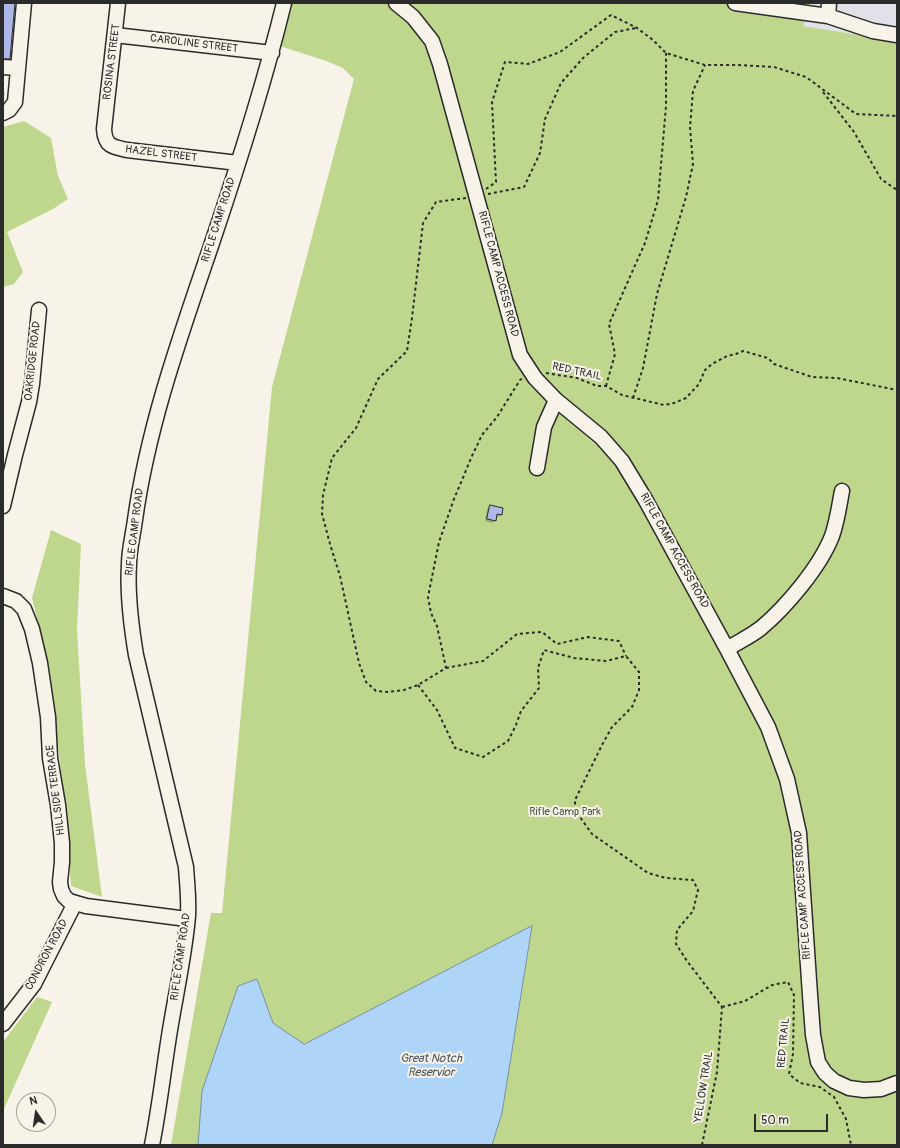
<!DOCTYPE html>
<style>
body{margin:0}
#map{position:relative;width:900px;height:1148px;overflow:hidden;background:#f7f3e8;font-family:Pangolin,sans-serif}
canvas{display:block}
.frame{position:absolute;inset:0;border:4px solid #2b2b2b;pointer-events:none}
.north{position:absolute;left:16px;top:1092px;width:40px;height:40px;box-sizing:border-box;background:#f7f3e8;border:1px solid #a5a39c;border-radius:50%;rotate:347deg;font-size:11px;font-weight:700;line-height:16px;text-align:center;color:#2b2b2b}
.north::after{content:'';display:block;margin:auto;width:14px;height:18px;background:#2b2b2b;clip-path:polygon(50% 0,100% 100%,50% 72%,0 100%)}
.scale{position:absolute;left:754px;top:1114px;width:74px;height:18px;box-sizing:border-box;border:2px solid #2b2b2b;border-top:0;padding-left:5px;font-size:12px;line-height:14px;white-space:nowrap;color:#2b2b2b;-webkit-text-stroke:3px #f7f3e8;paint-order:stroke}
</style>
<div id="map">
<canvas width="900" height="1148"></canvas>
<div class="frame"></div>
<div class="north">N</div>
<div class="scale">50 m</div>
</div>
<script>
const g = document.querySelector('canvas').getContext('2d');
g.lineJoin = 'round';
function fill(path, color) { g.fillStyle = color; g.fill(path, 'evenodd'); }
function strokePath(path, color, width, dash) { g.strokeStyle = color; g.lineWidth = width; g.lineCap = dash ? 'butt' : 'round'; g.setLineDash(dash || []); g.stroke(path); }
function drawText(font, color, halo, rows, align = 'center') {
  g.font = font + ' Pangolin,sans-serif'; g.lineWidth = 4; g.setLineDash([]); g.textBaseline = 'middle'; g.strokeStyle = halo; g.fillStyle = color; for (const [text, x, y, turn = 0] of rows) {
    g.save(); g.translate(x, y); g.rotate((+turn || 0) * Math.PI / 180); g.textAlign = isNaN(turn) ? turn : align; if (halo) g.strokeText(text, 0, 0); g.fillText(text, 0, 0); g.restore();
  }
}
fill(new Path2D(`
 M811,3H897V41L803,26Z`), '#e1e1e8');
fill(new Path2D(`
 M288,3H811L803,26L897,41V1145H171L211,913H222L272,387L354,79L343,68L326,61L277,45Z
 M24,121L51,138L58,176L68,199L53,209L7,232L23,272L14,284L3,287V127Z
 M51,530L81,544L77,630L85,764L102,897L71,886L65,808L49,667L32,598Z
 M37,997L52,1002L3,1111V1042Z`), '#bed78d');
const water = new Path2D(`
 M532,926L502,1113L492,1145H198L202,1091L238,986L257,979L273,1023L304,1044Z`);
fill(water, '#aed4f7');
strokePath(water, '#7a90a5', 1);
fill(new Path2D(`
 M3,91L5,92L3,102Z
 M490,506L501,515L498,517H495V520L492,523L485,521L487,509Z`), '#0003');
const building = new Path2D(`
 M3,3H15L10,59H3Z
 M490,505L503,508L502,515L497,514L496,521L487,519Z`);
fill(building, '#adb8e8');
strokePath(building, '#2b2b2b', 1);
const minor = new Path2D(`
 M118,3L104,129C105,146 112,147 127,150L238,163
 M396,3L413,17L432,41L440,64L520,355L535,378L556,400L601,437L622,461L645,499L727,649L768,727L787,779L799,833L810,995L813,1035L818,1062L825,1073L834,1081L849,1088L864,1090L881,1089L897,1083
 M735,3L828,16
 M829,3L828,16L873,31L897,35
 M115,35L272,53
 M3,67L18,68
 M3,113L9,110L15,102L24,3
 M537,468L544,427L556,400
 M3,506L15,455L29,402L32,384L39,310
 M3,596L16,601L24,609L32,629L40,663L48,717L50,758L58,805L62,843V862L60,882L61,889L64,896L69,901L86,906L187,919
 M727,649C738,642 751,636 761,628C786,607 820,567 832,536C837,522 839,507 842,491
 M3,1024L34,984L75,903
 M152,1145C160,1105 164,1065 171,1024C177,988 185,952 188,916C189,899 187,883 186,867L136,655C131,625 127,595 129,564C129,550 133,535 135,520C148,426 180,337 211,246C238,166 264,85 284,3`);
strokePath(minor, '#2b2b2b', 17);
strokePath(new Path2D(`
 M823,92L854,132L881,179L897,190
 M486,189L496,182L492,102L505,62L528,64L560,52L611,15L637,28L653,40L666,53L705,65H738L774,67L806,77L856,114L897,116
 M488,194L524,187L540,153L545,119L561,83L583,58L615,32L636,28
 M466,198L436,202L423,223L412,318L407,351L378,379L356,428L332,458L323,495L322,514L330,544L340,576L359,663L366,682L376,691L388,692L404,690L418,685L446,668L437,626L431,613L428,597L439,542L454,499L472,456L482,435L497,417L520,380L523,378
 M546,373L577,378L597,386H606L622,395L664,405L674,403L686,398L699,384L705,370L712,364L727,356L736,354L743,351L768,358L774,364L812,377L837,378L897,390
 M606,386L615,354L609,324L645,243L658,200L666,106V53
 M633,398L643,368L657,294L686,197L693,164L690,127L693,91L705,65
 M446,668L483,661L517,634L542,632L557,644L588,637L619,641L626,656
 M418,685L437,710L455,748L483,757L508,741L516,725L521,711L539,688L538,668L544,650L574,658L606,661L626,656L639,672V690L632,707L612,727L602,745L575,800V810L592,834L648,873L666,878L693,880L698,890L693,911L677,930L676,944L687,961L722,1007
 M722,1007L745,1001L772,985L788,982L794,995L793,1054L789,1074L800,1083L820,1087L834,1097L846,1119L851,1145
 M702,1145L717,1072L722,1007`), '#2b2b2b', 2, [3, 3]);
strokePath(minor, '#f7f3e8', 14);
drawText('11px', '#2b2b2b', '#f7f3e8', [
 ["CAROLINE STREET",194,44,7],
 ["ROSINA STREET",112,62,-83],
 ["HAZEL STREET",161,154,7],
 ["RIFLE CAMP ROAD",219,220,-72],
 ["RIFLE CAMP ACCESS ROAD",498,274,75],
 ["OAKRIDGE ROAD",33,361,-84],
 ["RED TRAIL",577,372,12],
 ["RIFLE CAMP ROAD",135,532,-83],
 ["RIFLE CAMP ACCESS ROAD",674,551,61],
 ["HILLSIDE TERRACE",56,790,-97],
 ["RIFLE CAMP ACCESS ROAD",803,895,-94],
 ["CONDRON ROAD",47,955,-62],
 ["RIFLE CAMP ROAD",181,957,-82],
 ["RED TRAIL",784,1043,-85],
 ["YELLOW TRAIL",704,1087,-81]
]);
drawText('11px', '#505644', '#f7f3e8', [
 ["Rifle Camp Park",565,812]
]);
drawText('italic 12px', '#4c555e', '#f7f3e8', [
 ["Great Notch",431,1059],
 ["Reservior",431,1073]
]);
</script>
